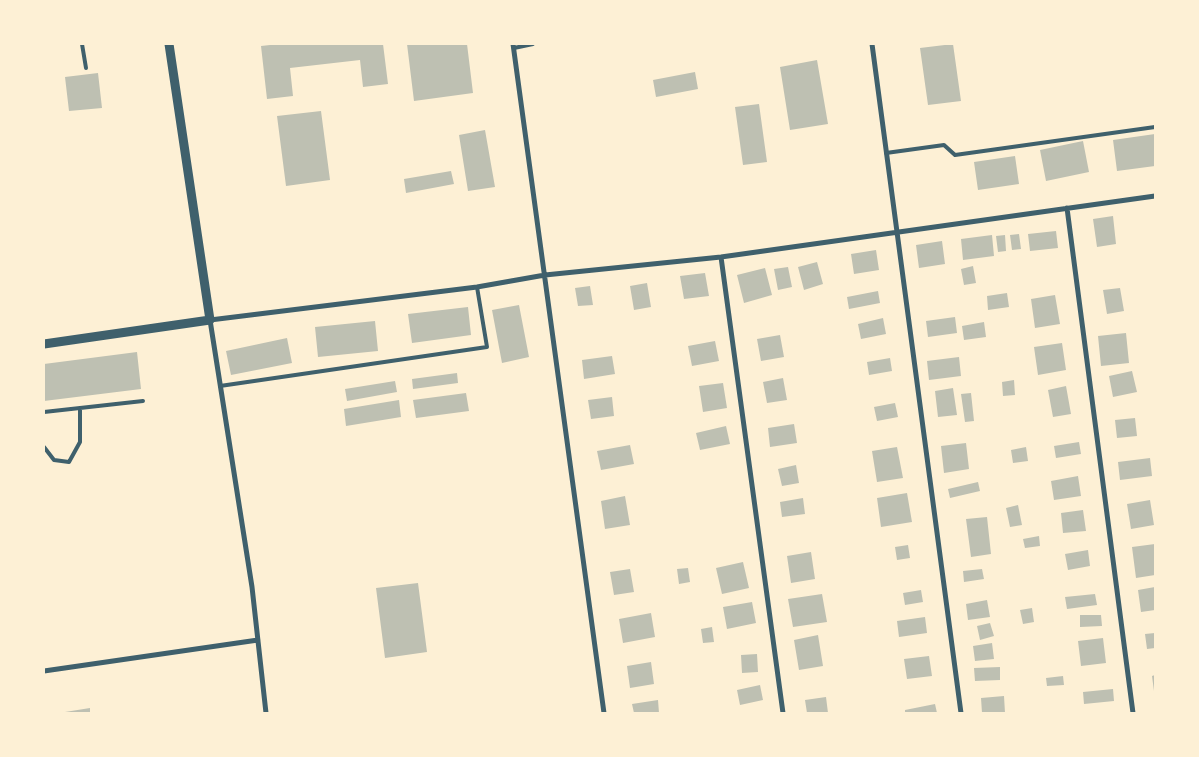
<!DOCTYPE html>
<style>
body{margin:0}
#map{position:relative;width:1199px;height:757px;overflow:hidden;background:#fdf0d5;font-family:"Sofia Sans Condensed",sans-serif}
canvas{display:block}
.frame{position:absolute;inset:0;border:45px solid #fdf0d5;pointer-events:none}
</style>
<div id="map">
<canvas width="1199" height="757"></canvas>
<div class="frame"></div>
</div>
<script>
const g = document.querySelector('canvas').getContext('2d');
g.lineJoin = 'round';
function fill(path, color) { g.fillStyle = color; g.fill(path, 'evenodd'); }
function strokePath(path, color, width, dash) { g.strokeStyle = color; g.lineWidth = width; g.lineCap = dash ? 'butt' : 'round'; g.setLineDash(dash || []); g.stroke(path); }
fill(new Path2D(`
 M279,44H383L388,84L363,87L360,60L290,68L293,96L267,99L261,46Z
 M407,44H467L473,93L414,101Z
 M953,44L961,101L928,105L920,48Z
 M817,60L828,124L790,130L780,67Z
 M695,72L698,89L656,97L653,80Z
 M98,73L102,108L69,111L65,77Z
 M759,104L767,162L743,165L735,107Z
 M321,111L330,180L286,186L277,116Z
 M485,130L495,187L468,191L459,135Z
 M1155,134V166L1117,171L1113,140Z
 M1083,141L1089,172L1046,181L1040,150Z
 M1015,156L1019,184L978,190L974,162Z
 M451,171L454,184L406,193L404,179Z
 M1113,216L1116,244L1097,247L1093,219Z
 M1056,231L1058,248L1030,251L1028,234Z
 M1019,234L1021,249L1012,250L1010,235Z
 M992,235L994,256L963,260L961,239Z
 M1005,235L1006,251L998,252L996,236Z
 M942,241L945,264L919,268L916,245Z
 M876,250L879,270L854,274L851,254Z
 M817,262L823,284L804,290L798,267Z
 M973,266L976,283L964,285L961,269Z
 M788,267L792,287L778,290L774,269Z
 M765,268L772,295L744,303L737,275Z
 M705,273L709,296L684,299L680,276Z
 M647,283L651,307L634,310L630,286Z
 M590,286L593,305L578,306L575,288Z
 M1120,288L1124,311L1107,314L1103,290Z
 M878,291L880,303L849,309L847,297Z
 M1007,293L1009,307L988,310L987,296Z
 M1055,295L1060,324L1035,328L1031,299Z
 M519,305L529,357L502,363L492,310Z
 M468,307L471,335L412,343L408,314Z
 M955,317L957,333L928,337L926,321Z
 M883,318L886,334L861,339L858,324Z
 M375,321L378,351L318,357L315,327Z
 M984,322L986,337L964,340L962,326Z
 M1126,333L1129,363L1101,366L1098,336Z
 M780,335L784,357L761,361L757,339Z
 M287,338L292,363L231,375L226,351Z
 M715,341L719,361L692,366L688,346Z
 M1062,343L1066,370L1038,375L1034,347Z
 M137,352L141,389L44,401V364Z
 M612,356L615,374L584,379L582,360Z
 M959,357L961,376L929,380L927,361Z
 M890,358L892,371L869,375L867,362Z
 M1132,371L1137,392L1113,397L1109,376Z
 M457,373L458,383L413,389L412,379Z
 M783,378L787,400L767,403L763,382Z
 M1014,380L1015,395L1003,396L1002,382Z
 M395,381L397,392L347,401L345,389Z
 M723,383L727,408L703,412L699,386Z
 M1066,386L1071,414L1053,417L1048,390Z
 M953,388L957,415L938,417L935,391Z
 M466,393L469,411L416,418L413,400Z
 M971,393L974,421L965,422L961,394Z
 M612,397L614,416L591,419L588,400Z
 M399,400L401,417L346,426L344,409Z
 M895,403L898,417L877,421L874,407Z
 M1135,418L1137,436L1117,438L1115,420Z
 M794,424L797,443L770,447L768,428Z
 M726,426L730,444L700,450L696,433Z
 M1079,442L1081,454L1056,458L1054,446Z
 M966,443L969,469L944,473L941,446Z
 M630,445L634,464L601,470L597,451Z
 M897,447L903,478L877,482L872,451Z
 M1026,447L1028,461L1013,463L1011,450Z
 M1150,458L1152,476L1120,480L1118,462Z
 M796,465L799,483L782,486L778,469Z
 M1078,476L1081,496L1054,500L1051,481Z
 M978,482L980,491L950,498L948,489Z
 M907,493L912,522L881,527L877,498Z
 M625,496L630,525L605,529L601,501Z
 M803,498L805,514L782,517L780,502Z
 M1150,500L1154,525L1131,529L1127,504Z
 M1018,505L1022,525L1010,527L1006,508Z
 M1083,510L1086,531L1063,533L1061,513Z
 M987,517L991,554L971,557L966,519Z
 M1039,536L1040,546L1025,548L1023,539Z
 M1155,544V575L1136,578L1132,547Z
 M908,545L910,558L897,560L895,547Z
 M1088,550L1090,566L1068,570L1065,554Z
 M811,552L815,579L791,583L787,556Z
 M743,562L749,588L722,594L716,568Z
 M688,568L690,582L679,584L677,569Z
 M630,569L634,592L614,595L610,572Z
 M982,569L984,579L964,582L963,571Z
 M418,583L427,652L385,658L376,588Z
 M1155,587V610L1141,612L1138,590Z
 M921,590L923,602L905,605L903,593Z
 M822,594L827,622L793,627L788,599Z
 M1095,594L1097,605L1067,609L1065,597Z
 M987,600L990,617L968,620L966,604Z
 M752,602L756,623L727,629L723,607Z
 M1032,608L1034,622L1023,624L1020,610Z
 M651,613L655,637L623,643L619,619Z
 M1080,615H1101L1102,626L1080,627Z
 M925,617L927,633L899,637L897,621Z
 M990,623L994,636L980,640L977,626Z
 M712,627L714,642L703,643L701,629Z
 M1155,633V648L1147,649L1145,634Z
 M818,635L823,666L799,670L794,640Z
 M1103,638L1106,663L1081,666L1078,641Z
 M992,643L994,659L975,661L973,646Z
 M757,654L758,672L742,673L741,655Z
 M929,656L932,676L907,679L904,659Z
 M651,662L654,684L630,688L627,666Z
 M1000,667V680L975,681L974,668Z
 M1155,675V691H1154L1152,676Z
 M1063,676L1064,685L1047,686L1046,678Z
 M760,685L763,700L740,705L737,690Z
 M1113,689L1114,701L1084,704L1083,692Z
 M1004,696L1005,713H982L981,698Z
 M826,697L828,713H807L805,700Z
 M658,700L659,713H634L632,704Z
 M935,704L937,713H905V710Z
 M90,708V713H65V712Z`), '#bec0b2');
strokePath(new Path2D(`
 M82,44L86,68
 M514,48L533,44
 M886,153L944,145L955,155L1155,127
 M220,386L487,347L477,287
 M44,412L80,408
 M44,447L54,460L69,462L80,442V408L143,401`), '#3f606c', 4);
strokePath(new Path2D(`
 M513,44L604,713
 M872,44L961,713
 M1067,208L1133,713
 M721,257L783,713
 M44,671L258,640
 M266,713L252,587L210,320L477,287L545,275L721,257L1155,196`), '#3f606c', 5);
strokePath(new Path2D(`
 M44,344L210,320L169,44`), '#3f606c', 9);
</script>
